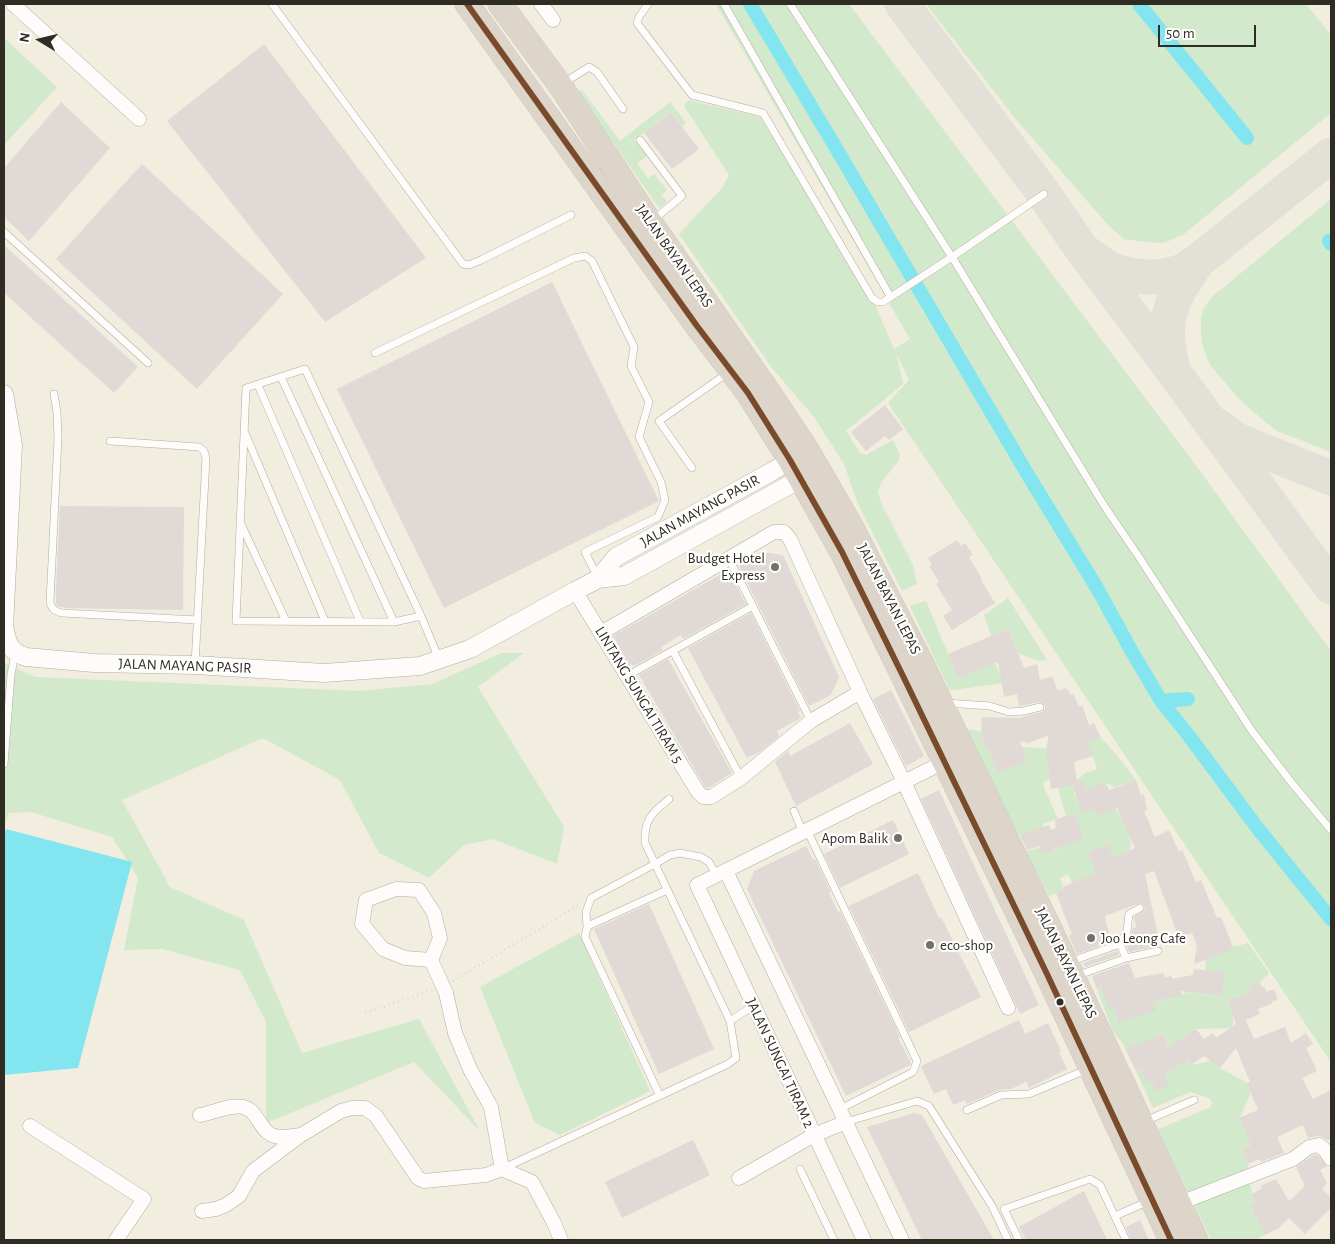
<!DOCTYPE html>
<style>
body{margin:0}
#map{position:relative;width:1335px;height:1244px;overflow:hidden;background:#f1eddf;font-family:"Alegreya Sans",sans-serif}
canvas{display:block}
.frame{position:absolute;inset:0;border:5px solid #2f2c23;pointer-events:none}
.north{position:absolute;left:15px;top:15px;width:50px;height:50px;-webkit-text-stroke:4px #fefefe;paint-order:stroke;rotate:279deg;font-size:14px;font-weight:700;line-height:20px;text-align:center;color:#2f2c23}
.north::after{content:'';display:block;margin:auto;width:18px;height:22px;background:#2f2c23;clip-path:polygon(50% 0,100% 100%,50% 72%,0 100%)}
.scale{position:absolute;left:1158px;top:25px;width:98px;height:22px;box-sizing:border-box;border:2px solid #2f2c23;border-top:0;padding-left:6px;font-size:15px;line-height:18px;white-space:nowrap;color:#2f2c23;-webkit-text-stroke:4px #fefefe;paint-order:stroke}
</style>
<div id="map">
<canvas width="1335" height="1244"></canvas>
<div class="frame"></div>
<div class="north">N</div>
<div class="scale">50 m</div>
</div>
<script>
const g = document.querySelector('canvas').getContext('2d');
g.lineJoin = 'round';
function fill(path, color) { g.fillStyle = color; g.fill(path, 'evenodd'); }
function strokePath(path, color, width, dash) { g.strokeStyle = color; g.lineWidth = width; g.lineCap = dash ? 'butt' : 'round'; g.setLineDash(dash || []); g.stroke(path); }
function drawText(font, color, halo, rows, align = 'center') {
  g.font = font + ' "Alegreya Sans",sans-serif'; g.lineWidth = 4.5; g.setLineDash([]); g.textBaseline = 'middle'; g.strokeStyle = halo; g.fillStyle = color; for (const [text, x, y, turn = 0] of rows) {
    g.save(); g.translate(x, y); g.rotate((+turn || 0) * Math.PI / 180); g.textAlign = isNaN(turn) ? turn : align; if (halo) g.strokeText(text, 0, 0); g.fillText(text, 0, 0); g.restore();
  }
}
fill(new Path2D(`
 M716,4H849L1194,463L1331,651V1062L888,403L909,380L896,352L903,384L846,431L860,453L866,455L893,440L900,454L899,460L881,483L878,492L881,503L913,565L917,584L902,591L858,504L844,464L814,417L772,368L679,234L722,188L729,175L684,106L688,100L760,117L872,298L894,349L910,339Z
 M926,4H1306L1331,35V113L1184,234L1164,243L1145,242L1124,239L1108,225L1014,117Z
 M4,38L57,87L4,145Z
 M582,90L620,141L670,102L686,123L682,126L671,112L634,140L647,156L637,164L648,178L654,174L667,190L661,195L667,202L659,208L577,91Z
 M1331,199V452L1277,431L1264,421L1239,399L1210,365L1203,348L1201,333V318L1204,308L1213,296Z
 M1008,598L1047,660L1039,661L1018,653L1008,629L991,636L984,615Z
 M926,601L958,678L995,663L1000,675L1002,683L954,690L949,689L910,606Z
 M502,653H524L478,687L564,827L557,864L493,839L464,845L429,878L379,853L340,780L263,738L122,800L170,887L244,920L302,1053L419,1019L480,1131L414,1062L266,1123V1022L240,970L162,949L124,950L138,878L112,837L31,812L9,813L4,827V661L5,663L35,677L359,691L432,684Z
 M966,729L985,732L981,736L986,748H988L998,773L1027,761L1022,747L1050,749V753L1047,755L1050,779L1043,782L1045,790L1058,819L1043,824L1044,827L1020,835L1017,833Z
 M1101,738L1115,753L1136,780L1115,787L1105,783L1086,790L1083,781L1076,784L1078,791L1074,792L1080,810L1089,807L1091,810L1094,809L1098,815L1116,808L1130,838L1131,848L1130,850L1114,857L1108,844L1088,853L1093,866L1115,867L1073,886L1068,874L1060,878L1064,890L1049,896L1025,851L1040,848L1042,854L1053,851L1066,845L1073,813L1066,816L1058,788L1053,751L1076,780L1087,772L1096,770L1097,768L1087,741Z
 M579,933L650,1091L560,1135L535,1123L480,987Z
 M1248,943L1269,973L1260,982L1249,986L1251,992L1227,1001C1230,1010 1237,1019 1231,1028L1196,1029L1178,1041L1183,1053L1191,1065L1211,1061L1220,1068L1247,1083L1251,1093L1239,1119L1251,1146L1242,1150L1248,1164L1252,1194L1255,1202L1250,1204L1254,1214L1259,1212L1265,1235L1256,1240H1242L1241,1239L1238,1240H1211L1158,1129L1209,1108L1212,1104L1211,1100L1209,1098L1190,1092L1153,1108L1136,1071L1140,1069L1148,1083L1151,1082L1157,1092L1170,1084L1164,1074L1172,1070L1160,1049L1167,1046L1163,1034L1125,1049L1123,1043L1113,1032L1097,989L1110,985L1114,1008L1118,1022L1155,1010L1152,996L1160,1001L1181,996L1186,992L1210,995L1224,972L1205,970L1206,958L1233,947Z`), '#d2e9cb');
fill(new Path2D(`
 M6,829L132,862L78,1068L4,1075V836Z`), '#82e5f0');
strokePath(new Path2D(`
 M750,4L833,143L1028,475L1097,588L1131,650L1161,701L1189,736L1259,830L1331,919
 M1139,4L1247,138
 M1329,241L1331,244
 M1161,701L1188,699`), '#82e5f0', 14);
strokePath(new Path2D(`
 M902,4L1044,194L1083,251L1173,371L1331,587
 M1088,254C1097,260 1105,267 1115,271C1134,278 1158,279 1177,273C1185,271 1191,265 1198,261C1170,300 1160,321 1173,369
 M1198,261L1331,155
 M1218,426L1237,440L1261,450L1331,478`), '#e3e0d8', 35);
fill(new Path2D(`
 M264,44L426,258L325,322L167,121Z
 M61,102L110,148L29,241L4,217V168Z
 M671,112L699,149L672,169L644,133Z
 M142,164L283,294L197,389L56,259Z
 M4,245L138,367L114,393L4,293Z
 M552,282L659,501L444,608L337,389Z
 M885,405L903,429L889,440L885,436L866,451L851,432Z
 M60,506L184,507L183,610L66,608L57,606L56,603V588Z
 M957,540L961,546L965,543L973,555L969,557L982,579L981,580L995,603L952,630L943,616L952,610L936,584L939,582L929,566L932,564L928,558Z
 M761,552L783,555L839,677L831,695L809,706L738,564Z
 M728,570L746,604L683,639L681,635L661,647L663,650L634,666L632,664L630,665L613,636Z
 M751,613L800,711L798,712L801,718L777,731L779,736L761,751L747,758L688,648Z
 M1008,629L1024,668L1037,664L1040,680L1052,676L1058,691L1066,688L1071,695L1073,694L1079,707L1082,705L1089,725L1094,723L1101,738L1087,741L1093,756L1074,762L1077,783L1084,781L1086,790L1105,782L1109,790L1136,780L1141,795L1144,794L1147,810L1144,811L1155,837L1169,830L1179,852L1182,850L1196,882L1201,880L1217,918L1221,917L1233,947L1229,949L1230,951L1194,964L1197,946L1192,933L1179,938L1154,871L1145,874L1158,936L1150,939L1152,947L1129,952L1126,944L1127,942L1133,941L1131,935L1133,928L1136,927L1134,917L1145,910L1144,905L1140,903L1105,916L1106,920L1105,921L1113,941L1077,954L1069,936L1072,934L1056,893L1064,890L1063,887L1096,873L1088,853L1108,844L1114,857L1135,848L1119,814L1118,807L1098,816L1094,809L1081,813L1073,785L1051,789L1046,749L1049,735L1028,743L1020,741L1027,761L998,773L988,748L986,749L981,734L982,717L1021,718V717L1042,712L1045,709V705L1043,703L1039,702L1019,706L1017,694L1004,697L998,662L958,678L948,654Z
 M668,659L732,773L708,788L705,787L639,675Z
 M891,690L924,756L906,766L873,699Z
 M850,723L873,764L796,806L775,762L788,751L790,756Z
 M939,790L1039,1005L1020,1014L921,799Z
 M1074,813L1083,839L1053,850V851L1041,854L1040,846L1027,850L1020,835L1049,825L1051,830L1056,828L1055,820Z
 M893,820L909,854L840,888L824,854Z
 M806,846L813,859H815L831,892L829,893L838,912L840,911L900,1037L898,1038L911,1063L910,1065L846,1096L747,889L754,871Z
 M918,873L939,918L941,917L981,997L909,1032L849,906Z
 M649,904L714,1049L659,1074L594,929Z
 M1117,951L1119,955L1085,967L1083,963Z
 M1129,963L1135,978L1164,973L1165,978L1171,976L1172,979L1193,975L1194,969L1225,972L1222,996L1181,991L1182,996L1153,1002L1156,1010L1118,1023L1114,1008L1109,1010L1101,987L1097,989L1092,976Z
 M1260,982L1262,988L1264,987L1267,992L1274,989L1278,999L1271,1002L1272,1004L1258,1009L1260,1014L1246,1020L1254,1039L1285,1027L1291,1043L1306,1033L1313,1044L1306,1048L1317,1071L1302,1078L1313,1099L1331,1090V1139L1327,1140L1322,1137L1318,1136L1308,1138L1303,1125L1277,1137L1284,1153L1261,1162L1259,1159L1248,1164L1242,1150L1251,1146L1239,1118L1258,1110L1247,1083L1250,1082L1236,1048L1220,1068L1204,1056L1191,1065L1188,1060L1164,1074L1170,1084L1157,1092L1151,1082L1148,1084L1140,1069L1136,1071L1125,1049L1163,1034L1168,1048L1196,1029L1204,1039L1213,1033L1216,1038L1236,1024L1227,1001L1251,992L1249,986Z
 M1019,1020L1025,1034L1048,1023L1061,1051L1059,1052L1067,1069L1029,1088L1026,1082L1011,1089L999,1090L967,1104L965,1100L953,1105L946,1089L934,1094L921,1066Z
 M914,1113L922,1115L994,1240H922L867,1127Z
 M693,1140L710,1175L622,1218L605,1182Z
 M1317,1154L1327,1166L1320,1170L1327,1183L1322,1189L1331,1198V1208L1305,1234L1289,1218L1279,1228L1265,1235L1250,1204L1255,1202L1252,1194L1262,1188L1260,1186L1276,1179L1289,1201L1305,1186L1296,1167L1313,1155Z
 M1084,1191L1107,1240H1026L1019,1227Z
 M1140,1220L1149,1240H1131L1126,1227Z`), '#e1d9d5');
const service = new Path2D(`
 M272,4L463,264L469,265L481,260L571,215
 M648,4L639,17L637,23L692,95L763,113L872,298L878,302H883L952,257L1044,194
 M724,4L890,296
 M790,4L952,257L1105,507L1139,557L1252,731L1291,782L1331,830
 M562,84L589,67L597,72L623,109
 M640,140L682,196L653,220
 M4,232L148,363
 M375,353L574,258L585,256L592,261L634,347L631,366L649,402L639,437L661,482L665,500L658,517L585,552L598,578
 M281,377L394,622
 M258,385L360,621
 M54,394L57,412L58,438L50,602C52,610 55,611 62,613L198,620
 M245,433L325,621
 M110,441L199,447L204,451L206,458L195,665
 M692,468L659,421L729,372
 M241,524L286,621
 M729,559L811,721
 M421,616L305,369L246,388L236,621L394,622L421,616L439,659
 M673,651L741,778
 M627,676L753,606
 M946,703L990,706L1009,712L1024,711L1040,707
 M4,764L11,674L15,654
 M794,811L803,833
 M807,830L917,1061L913,1072L840,1109
 M587,927L586,912L591,898L655,864L670,855L680,853L701,857L709,862L717,876
 M1120,944L1126,958
 M1069,962L1120,944L1127,932L1129,914L1140,908
 M1076,976L1126,958L1158,951
 M730,1021L753,1006
 M660,1096L585,937L587,927L592,924L667,890
 M967,1110L1001,1095L1029,1094L1088,1069
 M1145,1121L1194,1100
 M846,1122L917,1101L929,1106L992,1206L1008,1240
 M504,1168L728,1064L736,1058L730,1021L645,843C644,819 652,813 669,799
 M800,1169L834,1240
 M1115,1216L1149,1201
 M1019,1240L1004,1209L1090,1179L1100,1185L1126,1240`);
const minor = new Path2D(`
 M13,4L139,119
 M541,4L553,20
 M575,591L698,792L703,797H711L741,778L811,721L860,692
 M601,633L774,532H784L790,539L860,692L904,782L1008,1008
 M726,871L902,1240
 M431,960L440,938L434,913L419,890L396,889L366,900L362,924L383,949L405,958L431,960L446,993L455,1033L470,1069L491,1107L502,1169
 M200,1115C213,1113 231,1104 243,1107C260,1110 259,1137 281,1137C287,1137 294,1136 301,1135
 M30,1126L144,1199L116,1240
 M739,1178L814,1135L846,1122
 M1180,1203L1293,1159L1309,1147L1319,1145L1325,1150L1331,1159
 M202,1211L216,1209L226,1205L239,1196L253,1171L301,1135L341,1111L352,1108H365L376,1116L418,1178L424,1181L486,1175L502,1169L532,1182L554,1223L561,1240
 M864,1240L697,885L944,762`);
const tertiary = new Path2D(`
 M4,394L13,445L4,627C8,644 9,651 26,657L94,663L195,665L324,673L420,666L470,649L575,591L598,579L616,557L773,471L800,454
 M598,579L624,576L811,473`);
const trunk = new Path2D(`
 M467,4L697,326L748,393L790,460L842,552L903,676L1047,974L1171,1240
 M500,4L560,85L650,222L767,390L807,450L851,526L923,666L1073,977L1196,1240`);
strokePath(service, '#b0ada2', 8);
strokePath(minor, '#b0ada2', 15);
strokePath(tertiary, '#b0ada2', 19);
strokePath(trunk, '#cdcac4', 25);
strokePath(new Path2D(`
 M453,981L579,905
 M365,1013L432,990`), '#dad9d5', 2.5, [1, 4]);
strokePath(service, '#fdfcfa', 7);
strokePath(minor, '#fdfcfa', 14);
strokePath(tertiary, '#fdfcfa', 18);
strokePath(trunk, '#ddd5ca', 24);
strokePath(new Path2D(`
 M467,4L697,326L748,393L790,460L842,552L903,676L1047,974L1171,1240`), '#7a4b2a', 6);
for (const [x, y, r, color] of [
 [775,567,5,"#737065"],
 [898,838,5,"#737065"],
 [1091,938,5,"#737065"],
 [930,945,5,"#737065"],
 [1060,1002,4.5,"#2f2c23"]
]) { const dot = new Path2D(); dot.arc(x, y, r, 0, 2 * Math.PI); g.fillStyle = color; g.fill(dot); strokePath(dot, '#fefefe', 2); }
drawText('15px', '#2f2c23', '#fefefe', [
 ["JALAN BAYAN LEPAS",674,256,55],
 ["JALAN MAYANG PASIR",700,511,-29],
 ["JALAN BAYAN LEPAS",889,599,63],
 ["JALAN MAYANG PASIR",185,666,2],
 ["LINTANG SUNGAI TIRAM 5",639,695,59],
 ["JALAN BAYAN LEPAS",1066,963,64],
 ["JALAN SUNGAI TIRAM 2",780,1063,65]
]);
drawText('15px', '#2f2c23', '#fefefe', [
 ["Budget Hotel",765,558],
 ["Express",765,575],
 ["Apom Balik",888,838],
 ["Joo Leong Cafe",1101,938,"left"],
 ["eco-shop",940,945,"left"]
], 'right');
</script>
